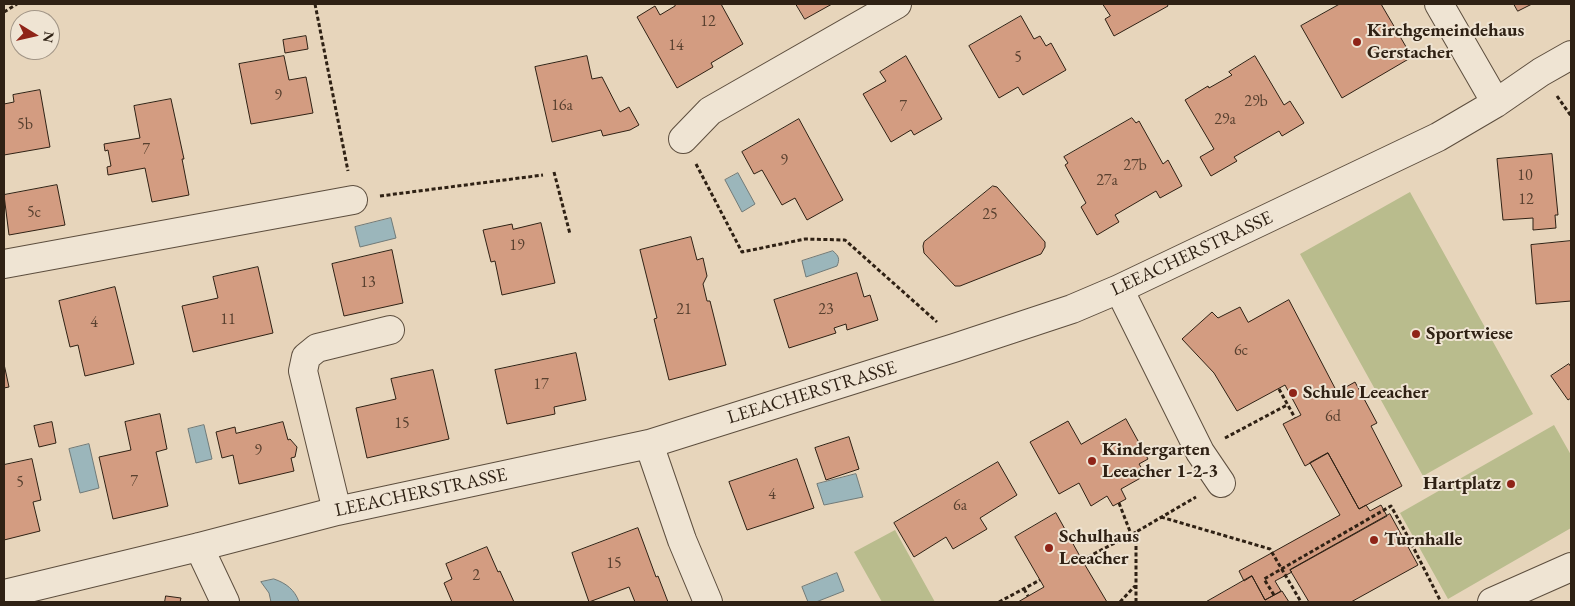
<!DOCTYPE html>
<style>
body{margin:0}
#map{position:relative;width:1575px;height:606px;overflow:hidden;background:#e7d5bb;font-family:"EB Garamond",serif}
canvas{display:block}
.frame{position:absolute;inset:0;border:5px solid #2f2114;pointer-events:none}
.north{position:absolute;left:10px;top:10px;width:50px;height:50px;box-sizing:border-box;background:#efe4d3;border:1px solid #a29687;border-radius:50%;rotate:99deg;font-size:14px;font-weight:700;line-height:20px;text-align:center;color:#2f2114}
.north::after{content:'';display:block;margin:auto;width:18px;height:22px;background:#8f2418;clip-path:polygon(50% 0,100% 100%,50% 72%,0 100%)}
</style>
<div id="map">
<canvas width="1575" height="606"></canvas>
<div class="frame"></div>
<div class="north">N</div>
</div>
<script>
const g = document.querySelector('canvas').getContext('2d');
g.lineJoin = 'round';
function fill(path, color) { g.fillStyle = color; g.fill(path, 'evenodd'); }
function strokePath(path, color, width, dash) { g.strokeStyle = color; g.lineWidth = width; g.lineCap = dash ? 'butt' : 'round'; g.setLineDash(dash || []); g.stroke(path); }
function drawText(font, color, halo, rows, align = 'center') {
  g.font = font + ' "EB Garamond",serif'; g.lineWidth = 4; g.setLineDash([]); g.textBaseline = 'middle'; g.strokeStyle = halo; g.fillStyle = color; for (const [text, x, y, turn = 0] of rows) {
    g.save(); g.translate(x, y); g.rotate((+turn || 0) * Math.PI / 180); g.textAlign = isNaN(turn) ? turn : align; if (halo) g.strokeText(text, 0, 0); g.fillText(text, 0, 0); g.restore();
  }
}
fill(new Path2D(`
 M1410,192L1533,414L1423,476L1300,254Z
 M1554,425L1571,455V528L1448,599L1400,513Z
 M895,530L935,602H882L854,552Z`), '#b9bc8d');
const water = new Path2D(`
 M738,173L755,204L742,212L725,180Z
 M391,218L396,238L360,247L355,227Z
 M833,251C839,256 840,259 837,266L806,277L802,261Z
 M204,425L212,459L196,463L188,429Z
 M89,444L99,488L80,493L69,449Z
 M856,474L863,497L824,505L817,484Z
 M837,573L844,591L816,602H808L802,587Z
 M274,579C286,583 295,590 299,602H271L269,593L261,582Z`);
fill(water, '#9bb6bb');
strokePath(water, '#707a78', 1);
const building = new Path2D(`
 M674,4H721L743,44L711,63L713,67L677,88L637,17L655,6L660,15L675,6Z
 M796,4H832L805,19Z
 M1103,4H1167L1168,6L1114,36L1105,19L1110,16Z
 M1340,4H1381L1412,57L1342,98L1301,26Z
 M1514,4H1532L1518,11Z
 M1021,16L1034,39L1040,36L1046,46L1051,43L1066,70L1023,95L1018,87L999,98L969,46Z
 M306,36L308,49L285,53L283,40Z
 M284,56L289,80L306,77L313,113L251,124L239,64Z
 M587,56L592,79L602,77L620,112L629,107L639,125L630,130L603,136L601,130L552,142L535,67Z
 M906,56L942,119L914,135L911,130L891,142L863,94L886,81L880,72Z
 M1255,56L1284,105L1290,101L1304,123L1282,136L1279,131L1234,157L1237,161L1211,176L1200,157L1214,149L1185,100L1208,86L1209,88L1232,75L1229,72Z
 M40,90L50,147L4,155V104L14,102L13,95Z
 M171,99L184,159H182L189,195L152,202L145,168L108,175L107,167L111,166L108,150L105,151L104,144L140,138L134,106Z
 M1132,118L1136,123L1139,121L1163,164L1168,160L1182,186L1160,198L1156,191L1115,215L1119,222L1097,235L1081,207L1086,203L1065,165L1068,163L1064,157Z
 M799,119L843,200L807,220L795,198L782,205L762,170L754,174L742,152Z
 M1552,154L1558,215H1555L1556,228L1533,230V218L1503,220L1497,159Z
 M57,185L65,225L9,235L4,195Z
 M993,186L997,187L1045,242V247L1041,254L960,286H955L924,253L923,246L924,242Z
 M541,223L555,283L502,295L495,261L491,262L483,230L512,224L513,229Z
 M691,237L697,260L703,258L707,276L703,284L707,301H710L726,365L669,380L654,319L657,318L640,250Z
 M1571,241V301L1536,304L1531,245Z
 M392,250L403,303L344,316L332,264Z
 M258,267L273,333L193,352L182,306L218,298L213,277Z
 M857,273L864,297L870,295L878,320L847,330L846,324L834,328L836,333L789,348L774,300Z
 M115,287L134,364L85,376L78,345L70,347L59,301Z
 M1289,300L1337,392L1355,382L1377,423L1371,426L1402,486L1359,509L1328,453L1305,466L1283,424L1301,415L1285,385L1237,411L1214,373L1182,339L1212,312L1218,318L1240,307L1248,322Z
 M576,353L586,400L554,407L555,414L507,424L495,370Z
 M4,364L9,387L4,388Z
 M1569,364L1571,367V398L1568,400L1551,376Z
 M433,370L449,439L367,458L356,408L396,399L391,379Z
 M160,414L167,449L156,452L168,506L113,519L99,457L131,450L125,422Z
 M1126,419L1148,459L1139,464L1146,475L1121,489L1126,499L1113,506L1107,496L1091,506L1079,483L1059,494L1030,442L1068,421L1081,444Z
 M52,422L56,443L39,447L34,426Z
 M283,422L288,440L290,439L297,447L295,457L291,458L294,471L239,484L233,455L222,458L216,432L235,427L236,433Z
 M849,437L859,469L826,480L815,448Z
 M1328,453L1359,509L1366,505L1370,511L1381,505L1387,516L1290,570L1292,572L1275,581L1281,591L1265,600L1252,576L1244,581L1239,571L1340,515L1310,463Z
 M32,459L41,500L33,502L40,531L4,540V465Z
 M797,459L814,508L747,530L729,482Z
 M998,462L1017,495L980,518L987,529L953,549L946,537L914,557L894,523Z
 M1056,513L1082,560L1107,602H1018L1044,587L1015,537Z
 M1390,514L1418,565L1351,602H1309L1290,570Z
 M638,528L656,577L658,576L668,602H635L629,587L589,602L572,553Z
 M487,547L498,572L500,571L514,602H452L444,583L452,579L446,564Z
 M1252,576L1265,600L1282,591L1289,602H1206Z
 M166,596L181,598L180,602H165Z`);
fill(building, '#d39c81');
strokePath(building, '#2f2114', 1);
const minor = new Path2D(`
 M1439,4L1496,103
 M683,139L710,111L897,4
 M4,264L353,200
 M1119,289L1200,452L1221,483
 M649,444L682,540L708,602
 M337,511L303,371L306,357L317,348L390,330
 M199,547L225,602
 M4,594L199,547L337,511L649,444L954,348L1072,309L1119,289L1438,137L1496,103L1541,72L1571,55
 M1492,602L1571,567`);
strokePath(minor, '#5d4e3e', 30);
strokePath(new Path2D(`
 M315,4L348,171
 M4,12L17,4
 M1557,96L1571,116
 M696,164L742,252L805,239L845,240L937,322
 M554,172L570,234
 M380,196L543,175
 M1279,389L1295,418
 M1225,438L1287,405
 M1119,503L1131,534
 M1161,517L1270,549L1301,602
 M1082,560L1136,532
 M1024,589L1028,596
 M1274,595L1264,579L1391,506L1407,535L1441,602
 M999,602L1040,580
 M1120,602L1135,586
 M1136,602V532L1196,497`), '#2f2114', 3, [4, 2.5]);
strokePath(minor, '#efe4d3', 28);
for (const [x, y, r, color] of [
 [1357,42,5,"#8f2418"],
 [1416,334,5,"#8f2418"],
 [1293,393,5,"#8f2418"],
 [1092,461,5,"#8f2418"],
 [1511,484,5,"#8f2418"],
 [1374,540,5,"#8f2418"],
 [1049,548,5,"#8f2418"]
]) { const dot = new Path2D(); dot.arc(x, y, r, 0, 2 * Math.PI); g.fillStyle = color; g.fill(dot); strokePath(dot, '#efe4d3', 2); }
drawText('16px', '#58402f', null, [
 ["12",708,22],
 ["14",676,46],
 ["5",1018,58],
 ["9",278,96],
 ["29b",1256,102],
 ["16a",562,106],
 ["7",903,107],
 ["29a",1225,120],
 ["5b",25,125],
 ["7",146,150],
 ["9",784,161],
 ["27b",1135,166],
 ["10",1525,176],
 ["27a",1107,181],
 ["12",1526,200],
 ["5c",34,213],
 ["25",990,215],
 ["19",517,246],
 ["13",368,283],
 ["21",684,310],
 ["23",826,310],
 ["11",228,320],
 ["4",94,323],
 ["6c",1241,351],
 ["17",541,385],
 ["6d",1333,417],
 ["15",402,424],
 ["9",258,451],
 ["7",134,482],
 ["5",20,483],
 ["4",772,495],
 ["6a",960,506],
 ["15",614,564],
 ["2",476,576]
]);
drawText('bold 19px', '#2f2114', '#efe4d3', [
 ["Kirchgemeindehaus",1367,31],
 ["Gerstacher",1367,53],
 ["Sportwiese",1426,334],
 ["Schule Leeacher",1303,393],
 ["Kindergarten",1102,450],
 ["Leeacher 1-2-3",1102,472],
 ["Hartplatz",1501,484,"right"],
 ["Schulhaus",1059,537],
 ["Leeacher",1059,559],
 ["Turnhalle",1384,540]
], 'left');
drawText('19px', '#2f2114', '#efe4d3', [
 ["LEEACHERSTRASSE",1192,254,-25],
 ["LEEACHERSTRASSE",812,393,-17],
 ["LEEACHERSTRASSE",421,493,-12]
]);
</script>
